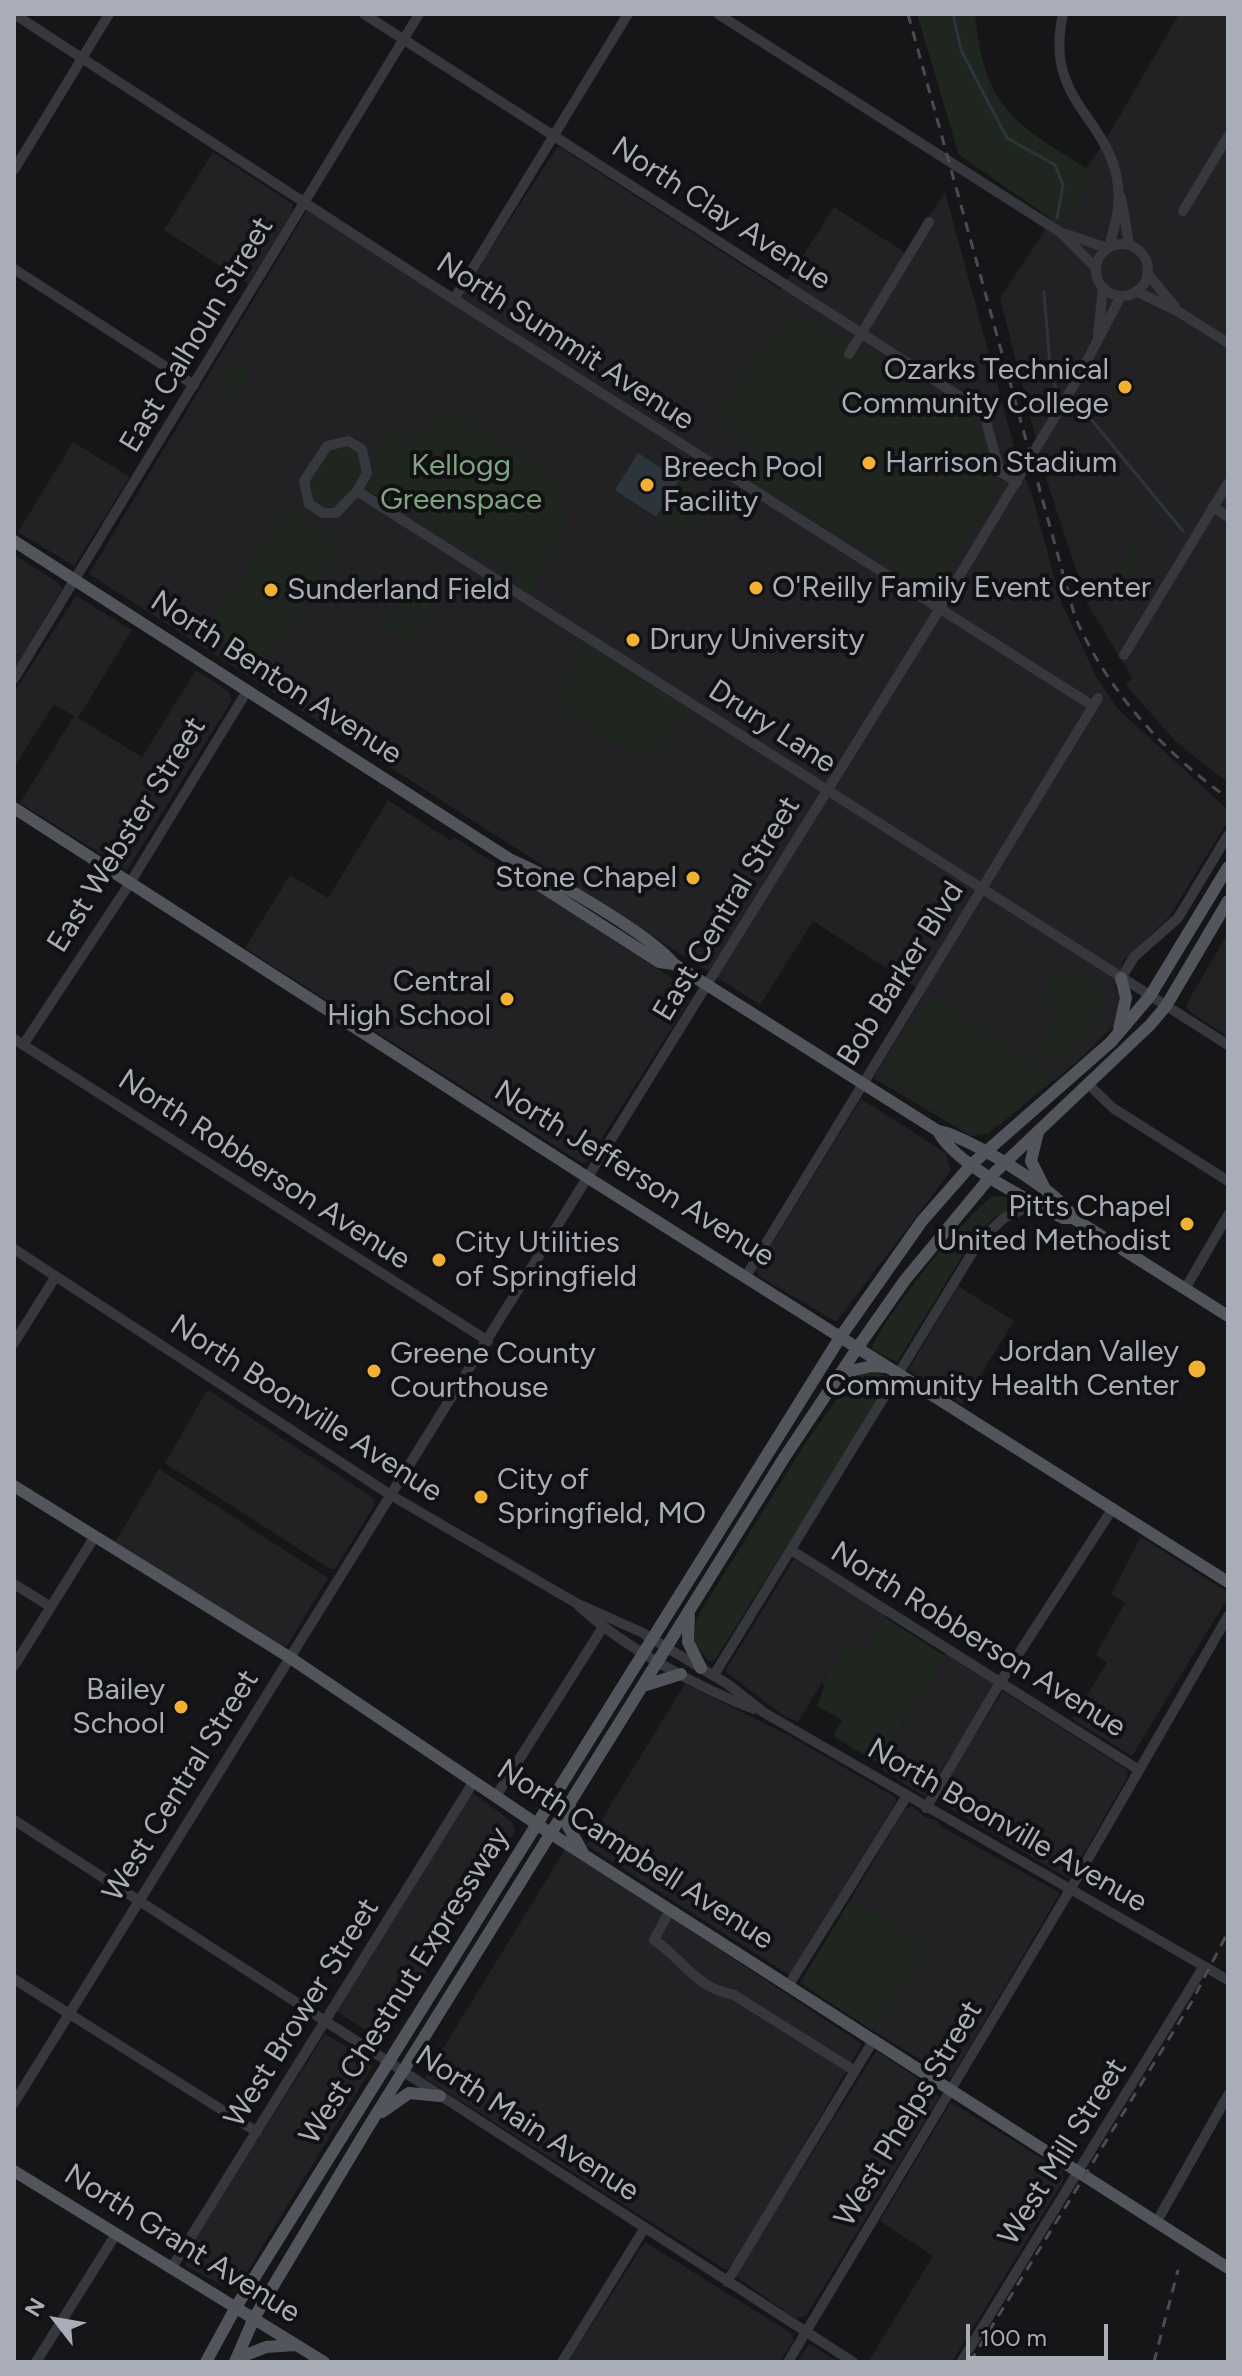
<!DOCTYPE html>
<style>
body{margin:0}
#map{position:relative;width:1242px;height:2376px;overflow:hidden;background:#161618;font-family:Figtree,sans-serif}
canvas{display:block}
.frame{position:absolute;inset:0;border:16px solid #a8adb8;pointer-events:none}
.north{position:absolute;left:16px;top:2280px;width:80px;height:80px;-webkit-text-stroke:6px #111113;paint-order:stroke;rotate:301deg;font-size:22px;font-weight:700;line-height:32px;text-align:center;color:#a8adb8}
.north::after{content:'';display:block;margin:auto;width:28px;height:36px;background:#a8adb8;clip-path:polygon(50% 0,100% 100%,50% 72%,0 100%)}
.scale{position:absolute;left:966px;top:2324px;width:142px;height:36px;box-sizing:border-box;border:4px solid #a8adb8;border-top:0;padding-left:10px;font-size:24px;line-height:28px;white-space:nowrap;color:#a8adb8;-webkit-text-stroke:6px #111113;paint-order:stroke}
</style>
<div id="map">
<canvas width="1242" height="2376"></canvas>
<div class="frame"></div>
<div class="north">N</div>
<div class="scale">100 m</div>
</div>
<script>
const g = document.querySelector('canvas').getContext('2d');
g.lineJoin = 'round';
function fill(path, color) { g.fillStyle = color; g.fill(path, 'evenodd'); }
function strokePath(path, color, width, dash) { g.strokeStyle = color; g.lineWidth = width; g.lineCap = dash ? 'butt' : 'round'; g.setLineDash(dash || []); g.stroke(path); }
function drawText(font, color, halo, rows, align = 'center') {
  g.font = font + ' Figtree,sans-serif'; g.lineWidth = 8; g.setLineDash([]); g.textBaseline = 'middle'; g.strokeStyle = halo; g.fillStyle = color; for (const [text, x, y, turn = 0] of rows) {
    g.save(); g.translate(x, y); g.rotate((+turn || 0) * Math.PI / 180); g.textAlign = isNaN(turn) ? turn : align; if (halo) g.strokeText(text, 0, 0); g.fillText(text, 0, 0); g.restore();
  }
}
fill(new Path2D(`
 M1179,14H1228V783L1175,741L1126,685L1132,678L1087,603L1045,475L1000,298L1108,136Z
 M558,146L781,290L834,207L906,253L945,192L1018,461L1032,495L1061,602L1097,678L1118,709L1228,810V821L1169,917L1122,962L1115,987L1121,1000L1114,1025L1079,1060L988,1134L971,1136L873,1078L925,993L813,921L760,1005L89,574L312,202L459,297Z
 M213,152L293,204L291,215L248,284L164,230Z
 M73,442L130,477L74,566L18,532Z
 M14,555L59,583L62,589L14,669Z
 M76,596L132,630L78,718L142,757L196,670L229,692L232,700L127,870L20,803L74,716L54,704L14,767V692Z
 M388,800L451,841L454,837L689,989V1001L586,1163L580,1162L245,948L290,875L328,898Z
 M1228,933V1037L1190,1012L1186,1005Z
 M861,1099L946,1153L951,1171L836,1322L759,1276L756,1270Z
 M958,1286L1014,1321L962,1405L908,1370Z
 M210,1391L375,1499L374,1506L335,1569H330L165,1463L206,1392Z
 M159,1469L328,1578L287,1646H281L115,1542Z
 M1141,1537L1227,1592L1228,1597L1132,1756L1072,1719L1107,1663L1096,1654L1125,1603L1111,1594Z
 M794,1559L886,1614L861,1655L845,1645L798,1722L784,1716L725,1671Z
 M946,1653L995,1684L925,1797L877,1766Z
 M685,1684L790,1736L895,1797L896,1802L789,1975L586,1845Z
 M1003,1691L1127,1770V1778L1069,1879L939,1802L953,1770Z
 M472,1792L512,1822L515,1831L383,2041L336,2011Z
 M912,1806L925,1817L936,1820L942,1827L1060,1893L951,2078L872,2030L926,1946L851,1899L904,1810Z
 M566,1848L862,2044L734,2264L726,2270L425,2078Z
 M325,2034L371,2061L372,2067L242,2280L222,2285L187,2267L184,2256Z
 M876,2051L936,2090L939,2098L806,2316L795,2318L735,2276Z
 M951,2102L1062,2171L1064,2180L952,2362H868L933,2256L880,2221Z
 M645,2242L791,2333L794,2340L780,2362H568Z
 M809,2344L813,2346L838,2362H797Z`), '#222225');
fill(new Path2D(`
 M917,14H975C985,114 1017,123 1095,174L1062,226L959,155Z
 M793,311L813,323L818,322L976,423L996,491L933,592L748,477L754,450L717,412L741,375Z
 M236,362L251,371L234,398L220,388Z
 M458,415C473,426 552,476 556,484C562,496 568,520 563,532C555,553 534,567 532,591L525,592L515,577L368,490L376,455L386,447L379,421L417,444L434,416Z
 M349,446L361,454C365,476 340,521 314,503L310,482L331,449Z
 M679,480L711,500L687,536L656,517Z
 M288,511L340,546L257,670L203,635L282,515Z
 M1134,541L1144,551L1122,588L1116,571Z
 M402,582L436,604L424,622L390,600Z
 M381,610H388L416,628L414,631L419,634L414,642L379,623L376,617Z
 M587,645L687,708L649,760L611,742L558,708L555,695Z
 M1054,971L1074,983L1080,974C1092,983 1103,987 1103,1003L1058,1067L1037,1050L1062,1010L1042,997Z
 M931,995L1052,1076L987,1132L973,1134L881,1075Z
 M994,1196L1015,1198L1026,1205L999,1214L975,1235L897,1362L872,1349C876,1327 973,1205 994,1196Z
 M876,1372L888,1377L890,1382L714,1661H709L694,1644L696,1619L804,1445L848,1383L861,1373Z
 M884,1617L945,1656L878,1763L833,1736L842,1720L817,1706L824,1687L822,1683L845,1644L862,1654Z
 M851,1899L926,1946L872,2030L800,1983Z`), '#1e261f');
fill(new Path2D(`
 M638,453L679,480L656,517L615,490Z`), '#2c353c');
strokePath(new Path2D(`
 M953,14L961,50L1007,138L1055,165L1063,185L1057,218
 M1044,292L1051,378L1057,390
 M1081,407L1183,531`), '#2c353c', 3);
strokePath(new Path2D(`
 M14,14L433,286L1093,706
 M364,14L976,407L985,418L1000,472L1017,482
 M718,14L1060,232L1096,268
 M1063,14C1044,100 1105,114 1117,179C1122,202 1115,225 1109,247
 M14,170L109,14
 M1121,197L1129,244
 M1183,211L1228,136
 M1066,234L1107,248
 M1096 270a26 26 0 1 1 52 0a26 26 0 1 1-52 0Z
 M14,269L194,385
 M1147,273L1175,307
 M1136,291L1179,312L1228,343
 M454,299L628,14
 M1098,336L1103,287
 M849,354L929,222
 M357,491L336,513H323L309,504L304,481L327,446L348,441L362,449L367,473L357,491L1228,1045
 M1213,507L1228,517
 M1124,655L1228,483
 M14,679L419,14
 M1121,978L1134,957L1178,918L1228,835
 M14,1039L488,1341
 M23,1045L130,883L247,691
 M1090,1086L1113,1108L1228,1181
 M14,1249L389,1494L576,1603L641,1632L729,1685L763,1712L1228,1980
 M746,1276L1098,698
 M1185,1289L1228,1215
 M14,1343L56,1276
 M791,1550L1139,1770
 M14,1584L51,1607
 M579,1606C622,1646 699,1688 754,1709
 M14,1666L95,1536
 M714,1675L980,1240L1004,1218L1036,1204
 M496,1796L603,1627
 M926,1808L1001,1681L1113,1508
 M14,1820L853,2362
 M670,1910L654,1940C685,1961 694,1987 734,1995L855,2071
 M14,1979L257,2132
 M788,1986L906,1797
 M14,2103L939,610L1074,385L1121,296
 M1156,2223L1228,2095
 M171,2269L474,1781
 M727,2282L873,2041
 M36,2362L116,2234
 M562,2362L644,2229
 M788,2362L1070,1890L1228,1616
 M961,2362L1204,1966`), '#37383d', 10);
strokePath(new Path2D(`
 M14,541L511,860C547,875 651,935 674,964L938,1131C963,1134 1064,1194 1073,1218L1228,1316
 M14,808L590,1179L1228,1582
 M513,862L525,876L659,962L674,964
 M1119,1029L1126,998L1121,978
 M938,1131C954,1164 1030,1201 1063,1218H1073
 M1038,1132L1031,1161L1045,1189
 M841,1373L872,1366L885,1367
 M14,1486L289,1657L550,1833L1228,2268
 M689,1615L688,1642L701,1668
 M643,1686L681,1674
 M570,1805L568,1826L582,1851
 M382,2112L409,2093L440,2096
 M14,2171L324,2362
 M236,2359L266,2347L295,2345
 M206,2362L236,2307L841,1336L922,1221L972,1164L1111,1042L1150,996L1228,867
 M235,2362L254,2318L367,2129L784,1458L858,1347L905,1280L991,1176L1150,1025L1166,1006L1228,901`), '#53555c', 12);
strokePath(new Path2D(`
 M908,14L1075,617C1108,691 1162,751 1228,798
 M970,2362L1191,2003L1228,1932
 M1154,2362L1178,2270`), '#4a4c52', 3, [10, 8]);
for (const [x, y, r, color] of [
 [1125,387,8,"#f2b134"],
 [869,463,8,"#f2b134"],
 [647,485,8,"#f2b134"],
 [756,588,8,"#f2b134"],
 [271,590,8,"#f2b134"],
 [633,640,8,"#f2b134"],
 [693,878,8,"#f2b134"],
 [507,999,8,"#f2b134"],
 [1187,1224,8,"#f2b134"],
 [439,1260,8,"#f2b134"],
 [1197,1369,10,"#f2b134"],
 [374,1371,8,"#f2b134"],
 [481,1497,8,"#f2b134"],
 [181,1707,8,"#f2b134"]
]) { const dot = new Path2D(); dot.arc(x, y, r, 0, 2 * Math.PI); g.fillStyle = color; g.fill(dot); strokePath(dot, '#111113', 3); }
drawText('30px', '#a8adb8', '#111113', [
 ["North Clay Avenue",721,214,33],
 ["East Calhoun Street",197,335,-59],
 ["North Summit Avenue",565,342,33],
 ["North Benton Avenue",276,678,33],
 ["Drury Lane",772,727,33],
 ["East Webster Street",127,835,-58],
 ["East Central Street",727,909,-59],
 ["Bob Barker Blvd",901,974,-58],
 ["North Robberson Avenue",264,1170,33],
 ["North Jefferson Avenue",634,1174,32],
 ["North Boonville Avenue",306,1409,33],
 ["North Robberson Avenue",978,1640,32],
 ["West Central Street",181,1786,-58],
 ["North Boonville Avenue",1007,1826,30],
 ["North Campbell Avenue",635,1855,33],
 ["West Chestnut Expressway",405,1986,-58],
 ["West Brower Street",302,2013,-58],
 ["West Phelps Street",909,2114,-59],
 ["North Main Avenue",527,2124,33],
 ["West Mill Street",1063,2152,-58],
 ["North Grant Avenue",182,2244,32]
]);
drawText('30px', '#a8adb8', '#111113', [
 ["Ozarks Technical",1109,370,"right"],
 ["Community College",1109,404,"right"],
 ["Harrison Stadium",885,463],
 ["Breech Pool",663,468],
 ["Facility",663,502],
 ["O'Reilly Family Event Center",772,588],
 ["Sunderland Field",287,590],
 ["Drury University",649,640],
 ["Stone Chapel",677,878,"right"],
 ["Central",491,982,"right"],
 ["High School",491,1016,"right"],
 ["Pitts Chapel",1171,1207,"right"],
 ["United Methodist",1171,1241,"right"],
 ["City Utilities",455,1243],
 ["of Springfield",455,1277],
 ["Jordan Valley",1179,1352,"right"],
 ["Community Health Center",1179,1386,"right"],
 ["Greene County",390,1354],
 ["Courthouse",390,1388],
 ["City of",497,1480],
 ["Springfield, MO",497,1514],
 ["Bailey",165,1690,"right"],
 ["School",165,1724,"right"]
], 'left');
drawText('30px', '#7fa381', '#111113', [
 ["Kellogg",461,466],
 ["Greenspace",461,500]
]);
</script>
